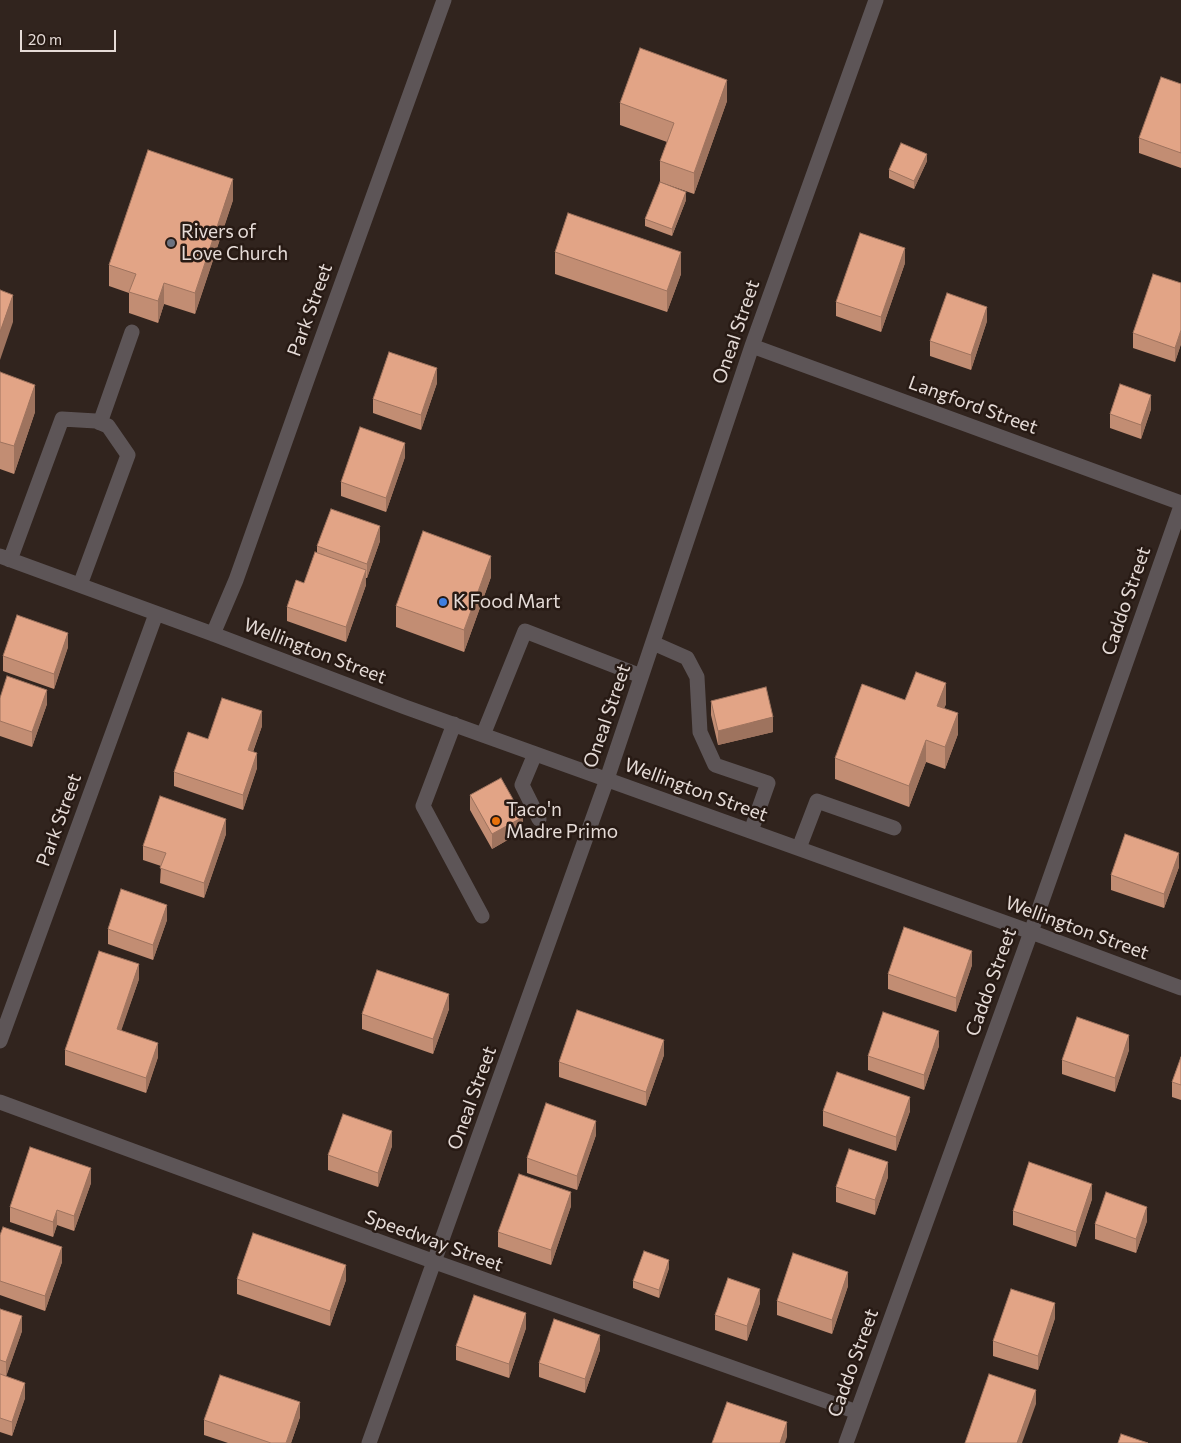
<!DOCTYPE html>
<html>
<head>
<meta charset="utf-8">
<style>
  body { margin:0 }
  #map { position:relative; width:1181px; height:1443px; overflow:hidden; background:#31241e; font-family:Commissioner,sans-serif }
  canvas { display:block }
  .scale { position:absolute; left:20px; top:30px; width:96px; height:22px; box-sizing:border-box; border:2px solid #e5dbd7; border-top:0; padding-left:6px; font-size:15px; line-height:18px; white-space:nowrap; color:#e5dbd7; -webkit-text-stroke:4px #271a14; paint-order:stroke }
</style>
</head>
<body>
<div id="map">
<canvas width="1181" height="1443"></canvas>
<div class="scale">20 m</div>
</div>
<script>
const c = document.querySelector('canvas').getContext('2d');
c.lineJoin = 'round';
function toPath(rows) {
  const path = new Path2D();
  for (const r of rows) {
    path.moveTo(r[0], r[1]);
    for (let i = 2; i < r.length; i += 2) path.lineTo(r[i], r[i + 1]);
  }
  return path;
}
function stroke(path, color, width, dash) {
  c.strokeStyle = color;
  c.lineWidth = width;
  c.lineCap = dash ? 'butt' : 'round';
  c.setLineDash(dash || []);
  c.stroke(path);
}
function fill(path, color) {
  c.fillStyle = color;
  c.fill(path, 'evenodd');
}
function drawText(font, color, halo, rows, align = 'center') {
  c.font = font + ' Commissioner,sans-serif';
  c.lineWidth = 5;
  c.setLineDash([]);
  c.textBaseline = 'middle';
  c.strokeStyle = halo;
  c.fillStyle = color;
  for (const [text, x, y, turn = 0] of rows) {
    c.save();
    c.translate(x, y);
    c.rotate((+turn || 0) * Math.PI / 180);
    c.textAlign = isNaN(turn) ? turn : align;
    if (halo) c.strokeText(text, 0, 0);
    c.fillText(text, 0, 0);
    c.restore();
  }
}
const minor = toPath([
  [752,346,1181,503],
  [100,423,132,332],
  [0,556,213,634,405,707,1031,932,1181,988],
  [10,560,62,419,96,421,108,426,128,455,80,585],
  [213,634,236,580,308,377,444,0],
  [653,643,687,658,697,677,700,732,715,765,768,783,751,831],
  [454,724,423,806,482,916],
  [483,735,525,631,641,676],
  [535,754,522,785,539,819],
  [799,848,817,801,894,828],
  [0,1041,156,614],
  [0,1102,435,1262,857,1412],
  [369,1443,607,779,752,346,876,0],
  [846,1443,1031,932,1181,506]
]);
const wall = toPath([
  [1181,84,1181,168,1139,153,1139,138],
  [727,101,694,194,660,182,660,161,667,142,620,125,620,103],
  [927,161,914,189,889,178,889,170],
  [233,200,195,314,164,304,158,323,129,313,129,293,109,286,109,265],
  [686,200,672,236,645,226,645,219],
  [555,252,681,274,667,312,555,274],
  [905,263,881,332,836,316,836,302],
  [1181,283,1181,344,1175,362,1133,348,1133,333],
  [987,321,971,370,930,356,930,341],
  [0,372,35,412,14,474,0,469],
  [437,383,421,430,373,413,373,399],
  [1151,409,1141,439,1110,428,1110,414],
  [405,457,386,512,341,496,341,482],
  [380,541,367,578,366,578,366,585,346,642,287,621,287,607,304,583,317,553,317,546],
  [491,577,464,652,396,627,396,606],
  [68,647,54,689,3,671,3,656],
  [0,698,47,704,32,747,0,736],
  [905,700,946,704,944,708,958,734,945,769,926,762,909,807,835,779,835,758],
  [711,701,773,732,718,745,711,715],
  [262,726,253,752,257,768,243,810,174,786,174,772,208,739],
  [470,795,523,831,492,849,470,810],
  [226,834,204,898,160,883,161,866,143,860,143,846],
  [1179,867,1164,908,1111,890,1111,875],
  [167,920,153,960,108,944,108,929],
  [972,965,956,1012,888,989,888,974],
  [139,979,121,1030,158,1057,146,1093,65,1065,65,1050],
  [449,1009,433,1054,362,1029,362,1014],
  [939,1046,924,1090,868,1070,868,1056],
  [1129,1050,1115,1092,1062,1074,1062,1060],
  [664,1055,646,1106,559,1077,559,1062],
  [1181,1057,1181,1100,1172,1097,1172,1082],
  [823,1111,910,1111,896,1151,823,1126],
  [596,1135,577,1190,527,1173,527,1158],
  [392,1146,378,1187,328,1170,328,1155],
  [888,1177,875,1215,836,1202,836,1187],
  [91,1183,74,1231,57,1225,53,1237,10,1222,10,1207],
  [1092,1199,1076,1247,1013,1225,1013,1211],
  [571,1206,551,1265,498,1247,498,1232],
  [1147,1221,1136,1253,1095,1239,1095,1224],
  [0,1235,62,1262,45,1311,0,1295],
  [669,1268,659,1298,633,1288,633,1281],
  [237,1279,346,1280,330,1326,237,1294],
  [848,1286,832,1334,777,1315,777,1301],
  [760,1303,747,1341,715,1330,715,1315],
  [0,1309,22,1331,6,1376,25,1398,12,1436,0,1432],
  [1055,1318,1038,1370,993,1356,993,1341],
  [526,1328,509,1378,456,1360,456,1346],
  [600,1350,585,1393,539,1377,539,1363],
  [300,1417,291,1443,228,1443,204,1435,204,1420]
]);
const shadedWall = toPath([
  [727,80,727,101,694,194,694,173],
  [927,154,927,161,914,189,914,181],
  [233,179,233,200,195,314,195,293],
  [686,192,686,200,672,236,672,229],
  [905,248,905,263,881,332,881,317],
  [681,252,681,274,667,312,667,291],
  [164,283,164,304,158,323,158,301],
  [13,295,13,322,0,360,0,332],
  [987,307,987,321,971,370,971,355],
  [1181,330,1181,344,1175,362,1175,348],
  [437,368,437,383,421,430,421,415],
  [35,385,35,412,14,474,14,446],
  [1151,395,1151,409,1141,439,1141,425],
  [405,443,405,457,386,512,386,498],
  [380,526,380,541,367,578,367,564],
  [491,556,491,577,464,652,464,630],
  [366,570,366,585,346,642,346,627],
  [68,633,68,647,54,689,54,674],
  [946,683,946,704,937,727,937,706],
  [47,690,47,704,32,747,32,732],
  [262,711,262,726,248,765,248,750],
  [958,713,958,734,945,769,945,747],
  [773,717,773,732,718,745,718,731],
  [926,740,926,762,909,807,909,786],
  [257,753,257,768,243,810,243,795],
  [523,817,523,831,492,849,492,834],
  [226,819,226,834,204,898,204,883],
  [1179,853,1179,867,1164,908,1164,894],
  [167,905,167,920,153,960,153,945],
  [972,951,972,965,956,1012,956,998],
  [139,964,139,979,117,1043,117,1029],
  [449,994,449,1009,433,1054,433,1039],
  [939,1031,939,1046,924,1090,924,1075],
  [1129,1035,1129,1050,1115,1092,1115,1078],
  [664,1040,664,1055,646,1106,646,1092],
  [158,1043,158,1057,146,1093,146,1078],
  [910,1097,910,1111,896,1151,896,1137],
  [596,1121,596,1135,577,1190,577,1176],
  [392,1131,392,1146,378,1187,378,1173],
  [888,1162,888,1177,875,1215,875,1200],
  [91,1168,91,1183,74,1231,74,1216],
  [1092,1184,1092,1199,1076,1247,1076,1232],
  [571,1192,571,1206,551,1265,551,1250],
  [1147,1207,1147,1221,1136,1253,1136,1239],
  [57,1210,57,1225,53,1237,53,1222],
  [62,1247,62,1262,45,1311,45,1296],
  [669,1260,669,1268,659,1298,659,1290],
  [346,1265,346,1280,330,1326,330,1311],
  [848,1272,848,1286,832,1334,832,1320],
  [760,1289,760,1303,747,1341,747,1326],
  [1055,1303,1055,1318,1038,1370,1038,1356],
  [526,1313,526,1328,509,1378,509,1364],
  [22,1316,22,1331,6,1377,6,1362],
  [600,1335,600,1350,585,1393,585,1379],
  [25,1383,25,1398,12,1436,12,1422],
  [1036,1390,1036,1404,1022,1443,1017,1443],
  [300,1402,300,1417,291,1443,286,1443],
  [787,1422,787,1437,785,1443,780,1443]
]);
const building = toPath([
  [640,48,727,80,694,173,660,161,674,123,620,103,640,48],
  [1161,77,1181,84,1181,153,1139,138,1161,77],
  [901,143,927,154,914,181,889,170,901,143],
  [148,150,233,179,195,293,164,283,158,301,129,292,136,274,109,265,148,150],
  [660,182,686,192,672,229,645,219,660,182],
  [568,213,681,252,667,291,555,252,568,213],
  [860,233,905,248,881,317,836,302,860,233],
  [1153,274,1181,283,1181,330,1175,348,1133,333,1153,274],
  [0,290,13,295,0,332,0,290],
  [947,293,987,307,971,355,930,341,947,293],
  [389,352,437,368,421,415,373,399,389,352],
  [0,372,35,385,14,446,0,442,0,372],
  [1120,384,1151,395,1141,425,1110,414,1120,384],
  [360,427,405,443,386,498,341,482,360,427],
  [331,509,380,526,367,564,317,546,331,509],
  [423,531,491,556,464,630,396,606,423,531],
  [315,552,366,570,346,627,287,607,296,580,304,583,315,552],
  [17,615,68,633,54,674,3,656,17,615],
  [916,672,946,683,937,706,958,713,945,747,926,740,909,786,835,758,862,684,905,700,916,672],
  [7,676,47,690,32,732,0,721,0,698,7,676],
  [766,687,773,717,718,731,711,701,766,687],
  [222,698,262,711,248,750,257,753,243,795,174,772,188,732,208,739,222,698],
  [501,778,523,817,492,834,470,795,501,778],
  [160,796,226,819,204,883,160,868,166,853,143,846,160,796],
  [1125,834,1179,853,1164,894,1111,875,1125,834],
  [121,889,167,905,153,945,108,929,121,889],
  [904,927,972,951,956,998,888,974,904,927],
  [99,951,139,964,117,1029,158,1043,146,1078,65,1050,99,951],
  [377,970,449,994,433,1039,362,1014,377,970],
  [577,1010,664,1040,646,1092,559,1062,577,1010],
  [883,1012,939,1031,924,1075,868,1056,883,1012],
  [1077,1017,1129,1035,1115,1078,1062,1060,1077,1017],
  [1181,1057,1181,1085,1172,1082,1181,1057],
  [837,1072,910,1097,896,1137,823,1111,837,1072],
  [546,1103,596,1121,577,1176,527,1158,546,1103],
  [343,1114,392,1131,378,1173,328,1155,343,1114],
  [30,1147,91,1168,74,1216,57,1210,53,1222,10,1207,30,1147],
  [849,1149,888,1162,875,1200,836,1187,849,1149],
  [1029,1162,1092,1184,1076,1232,1013,1211,1029,1162],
  [519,1174,571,1192,551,1250,498,1232,519,1174],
  [1106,1192,1147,1207,1136,1239,1095,1224,1106,1192],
  [3,1227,62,1247,45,1296,0,1281,0,1235,3,1227],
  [253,1233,346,1265,330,1311,237,1279,253,1233],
  [644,1251,669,1260,659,1290,633,1281,644,1251],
  [793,1253,848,1272,832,1320,777,1301,793,1253],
  [728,1278,760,1289,747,1326,715,1315,728,1278],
  [1011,1289,1055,1303,1038,1356,993,1341,1011,1289],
  [474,1295,526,1313,509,1364,456,1346,474,1295],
  [0,1309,22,1316,6,1362,0,1360,0,1309],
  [554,1319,600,1335,585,1379,539,1363,554,1319],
  [0,1374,25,1383,12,1422,0,1418,0,1374],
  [989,1374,1036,1390,1017,1443,965,1443,989,1374],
  [220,1375,300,1402,286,1443,271,1443,204,1420,220,1375],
  [727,1402,787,1422,780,1443,712,1443,727,1402],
  [1121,1434,1148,1443,1118,1443,1121,1434]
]);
const markers = [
  [171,243,5,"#6b7280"],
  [443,602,5,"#3f7fe0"],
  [496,821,5,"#e8710a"]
];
const poiNames = [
  ["Rivers of",181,232],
  ["Love Church",181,254],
  ["K Food Mart",453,602],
  ["Taco'n",506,810],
  ["Madre Primo",506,832]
];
const streetNames = [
  ["Park Street",310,310,-70],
  ["Oneal Street",736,332,-71],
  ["Langford Street",973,405,20],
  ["Caddo Street",1126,601,-71],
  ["Wellington Street",315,651,21],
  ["Oneal Street",607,716,-71],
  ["Wellington Street",696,790,20],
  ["Park Street",59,820,-70],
  ["Wellington Street",1077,928,20],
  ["Caddo Street",991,982,-70],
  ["Oneal Street",472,1098,-70],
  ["Speedway Street",434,1241,20],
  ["Caddo Street",853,1363,-70]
];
stroke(minor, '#5d5557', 15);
fill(wall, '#c28d73');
fill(shadedWall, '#9e735e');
fill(building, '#e2a486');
stroke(building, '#9e735e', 1);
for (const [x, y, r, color] of markers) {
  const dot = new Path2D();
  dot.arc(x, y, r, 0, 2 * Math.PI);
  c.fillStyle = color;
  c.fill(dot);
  stroke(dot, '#271a14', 2);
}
drawText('19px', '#e5dbd7', '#271a14', poiNames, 'left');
drawText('19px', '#e5dbd7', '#271a14', streetNames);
</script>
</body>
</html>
